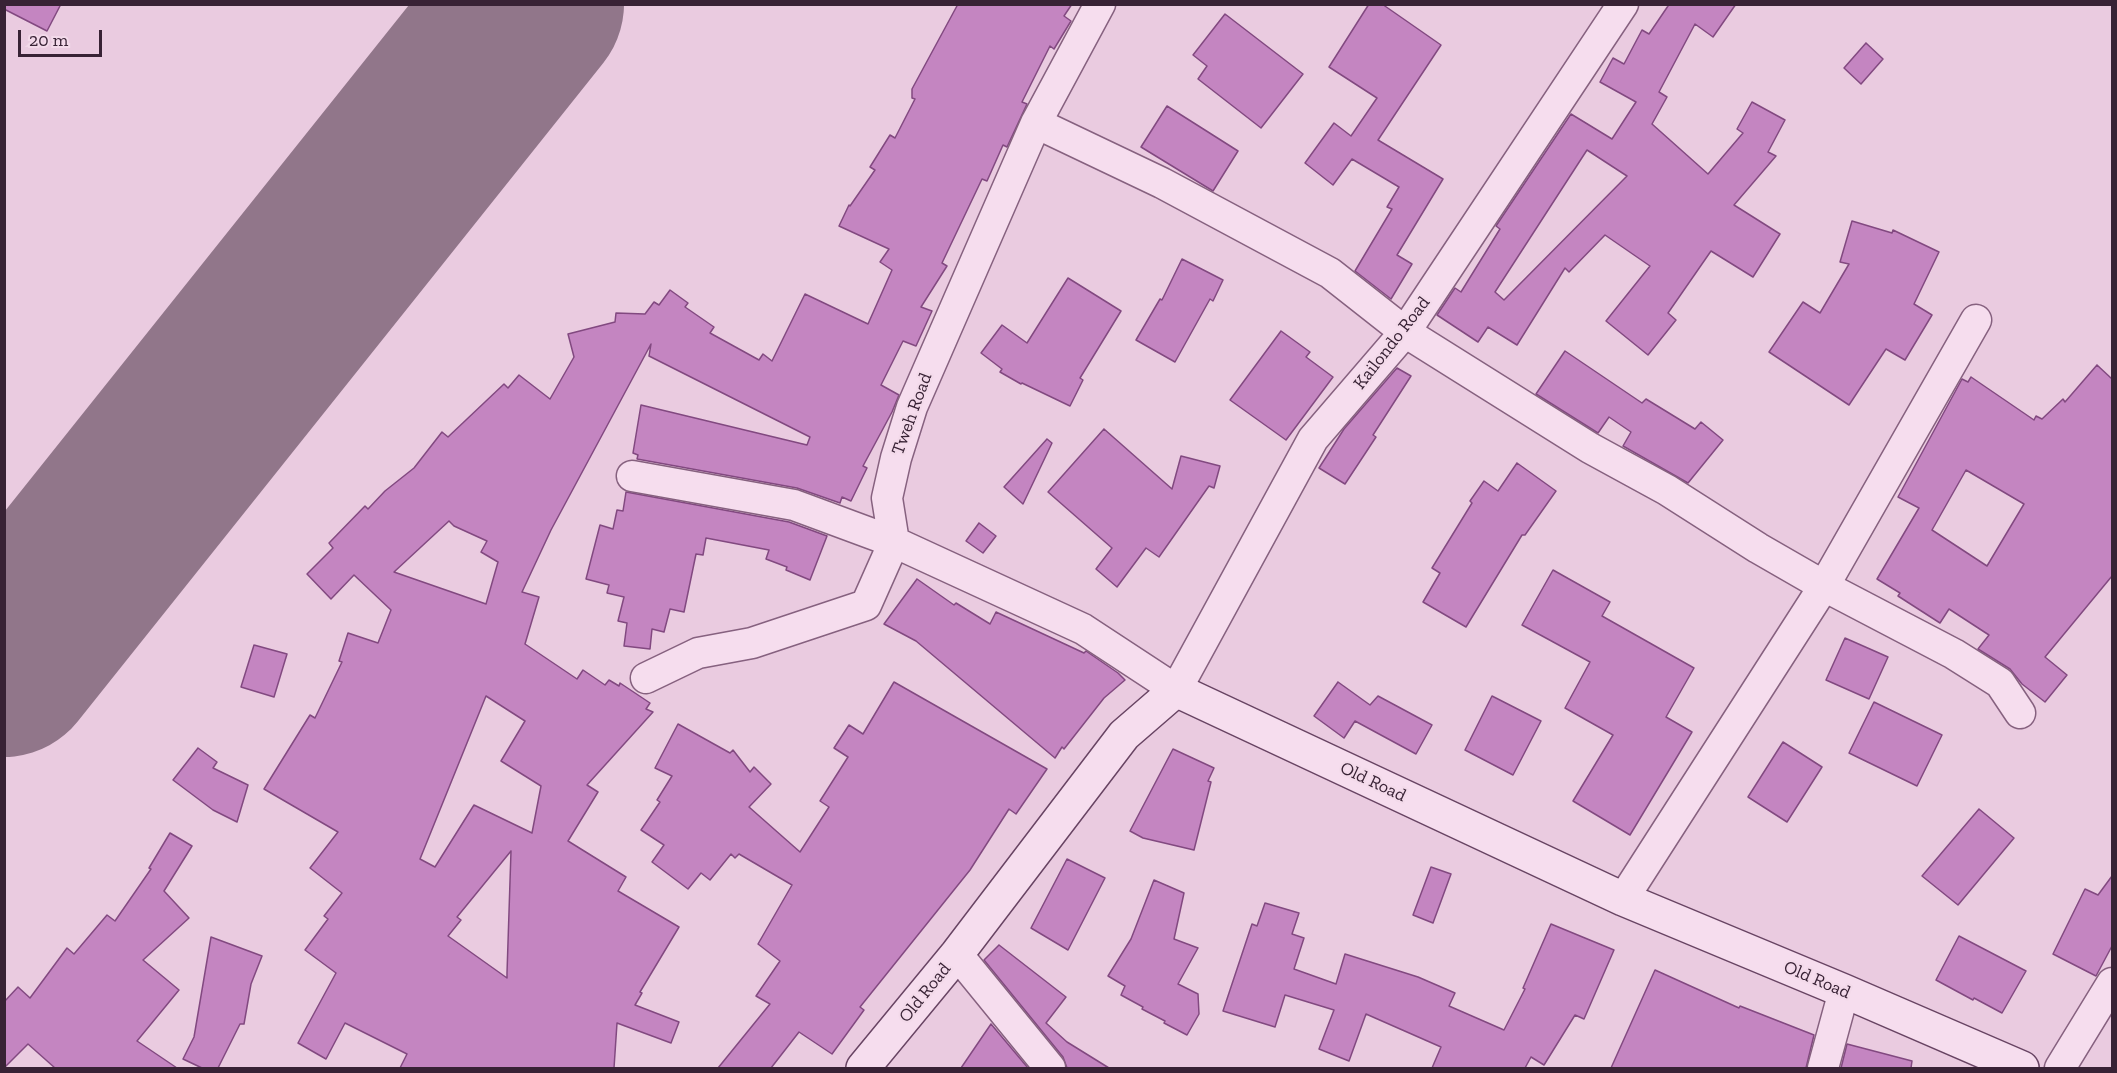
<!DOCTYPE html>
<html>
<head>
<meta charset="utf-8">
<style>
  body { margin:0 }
  #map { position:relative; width:2117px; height:1073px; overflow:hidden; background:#eacbe0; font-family:"Zilla Slab",serif }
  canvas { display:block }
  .frame { position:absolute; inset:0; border:6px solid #382235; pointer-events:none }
  .scale { position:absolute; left:18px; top:30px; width:84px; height:27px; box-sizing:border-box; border:3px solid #382235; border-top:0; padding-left:8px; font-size:18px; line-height:21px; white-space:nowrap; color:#382235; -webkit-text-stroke:4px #f3daea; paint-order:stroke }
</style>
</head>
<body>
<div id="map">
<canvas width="2117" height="1073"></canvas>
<div class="frame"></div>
<div class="scale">20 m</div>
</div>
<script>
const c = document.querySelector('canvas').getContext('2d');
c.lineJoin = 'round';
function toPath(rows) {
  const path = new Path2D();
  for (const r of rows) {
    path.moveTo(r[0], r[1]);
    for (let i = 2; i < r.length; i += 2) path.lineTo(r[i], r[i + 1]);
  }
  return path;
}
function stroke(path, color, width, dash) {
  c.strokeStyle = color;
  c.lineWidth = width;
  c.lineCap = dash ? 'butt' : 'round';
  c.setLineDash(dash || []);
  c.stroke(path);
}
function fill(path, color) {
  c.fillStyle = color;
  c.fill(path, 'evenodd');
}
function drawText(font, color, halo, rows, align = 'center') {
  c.font = font + ' "Zilla Slab",serif';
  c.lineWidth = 4.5;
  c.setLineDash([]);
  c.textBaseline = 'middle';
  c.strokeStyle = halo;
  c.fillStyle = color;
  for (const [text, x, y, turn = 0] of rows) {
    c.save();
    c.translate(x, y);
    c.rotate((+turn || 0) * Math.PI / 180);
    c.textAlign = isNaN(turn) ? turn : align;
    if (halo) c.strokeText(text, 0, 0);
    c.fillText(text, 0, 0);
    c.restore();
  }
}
const runway = toPath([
  [4,663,530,4]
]);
const building = toPath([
  [4,4,61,4,47,31,4,9,4,4],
  [958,4,1072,4,1064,16,1071,21,1054,49,1050,46,1022,102,1027,104,1007,147,1003,145,987,181,982,179,942,263,947,266,921,307,932,311,916,346,903,341,881,385,899,395,892,412,863,466,867,468,851,501,842,497,840,503,797,488,637,459,638,455,633,453,641,405,807,445,810,437,649,356,651,344,551,530,522,592,539,597,525,644,577,679,583,670,605,685,609,680,619,686,620,683,650,703,646,709,653,712,587,785,598,792,568,841,626,877,618,891,679,927,640,992,642,993,635,1005,679,1022,671,1043,617,1023,614,1068,400,1068,407,1054,345,1023,326,1059,298,1043,336,973,305,950,328,919,324,916,342,893,310,868,338,832,264,789,310,715,315,718,342,662,339,661,348,633,378,643,391,610,354,575,331,599,307,574,333,548,329,543,365,506,368,509,385,491,414,468,442,432,448,437,504,384,508,388,519,375,550,399,574,357,568,334,615,322,616,313,645,314,654,302,659,305,670,290,688,303,685,307,714,327,710,333,759,360,763,354,772,361,805,294,868,324,892,270,880,262,889,249,839,226,849,205,850,206,875,170,870,167,890,135,895,138,915,99,912,98,912,89,958,4],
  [449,521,454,526,487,541,481,552,498,562,486,604,394,572,449,521],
  [486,696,525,721,501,761,541,786,532,833,474,805,435,867,420,859,486,696],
  [511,851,507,973,507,978,448,936,461,920,457,917,511,851],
  [1369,4,1382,4,1441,45,1378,140,1443,179,1397,255,1412,264,1391,299,1355,271,1392,209,1387,207,1399,187,1352,159,1333,185,1305,163,1334,123,1351,136,1377,98,1329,67,1369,4],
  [1666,4,1736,4,1713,37,1695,24,1659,92,1667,97,1652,124,1708,174,1743,133,1737,129,1752,102,1785,120,1768,152,1776,156,1734,205,1780,234,1753,277,1711,251,1668,313,1676,320,1648,355,1606,321,1650,266,1605,235,1569,272,1565,268,1517,345,1488,327,1478,342,1437,315,1455,288,1461,292,1500,229,1496,226,1571,114,1612,139,1636,102,1600,82,1613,58,1624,64,1642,30,1649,34,1668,6,1666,4],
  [1587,150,1627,176,1504,300,1495,292,1587,150],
  [1225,14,1303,74,1261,128,1198,79,1207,66,1193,55,1225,14],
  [1866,43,1883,59,1861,84,1844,68,1866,43],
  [1167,106,1238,151,1213,191,1141,147,1167,106],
  [1852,221,1892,233,1893,230,1939,252,1914,304,1932,315,1905,360,1886,349,1849,405,1769,352,1803,302,1820,313,1849,264,1840,262,1852,221],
  [1182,259,1223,280,1213,301,1210,299,1175,362,1136,340,1160,299,1162,300,1182,259],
  [1068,278,1121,311,1080,378,1083,380,1070,406,1022,383,1021,384,1000,372,1002,369,981,353,1002,325,1027,343,1068,278],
  [1281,331,1310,352,1306,357,1333,377,1286,440,1230,400,1281,331],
  [1565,351,1642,403,1646,399,1695,429,1701,422,1723,440,1688,483,1623,446,1631,432,1609,417,1598,433,1536,394,1565,351],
  [2097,365,2112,379,2112,576,2045,657,2067,675,2045,702,2022,684,2010,669,1978,649,1989,635,1949,609,1940,623,1898,596,1900,593,1877,579,1919,508,1898,497,1962,379,1968,382,1971,377,2034,420,2036,416,2042,419,2063,399,2065,402,2097,365],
  [1966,470,2024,504,1987,566,1932,530,1966,470],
  [1397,368,1411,376,1373,435,1376,437,1345,484,1319,468,1344,429,1397,368],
  [1104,429,1172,489,1181,456,1220,466,1214,488,1209,486,1159,557,1146,548,1117,587,1096,569,1112,548,1048,492,1104,429],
  [1047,439,1052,443,1023,504,1004,487,1047,439],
  [1517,463,1556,491,1525,535,1522,535,1466,627,1423,602,1440,573,1432,568,1472,503,1470,501,1484,481,1498,491,1517,463],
  [626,492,789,522,827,536,810,580,786,570,787,567,766,559,769,550,706,538,703,555,696,554,684,612,670,609,664,632,652,629,650,649,624,646,627,623,618,621,624,597,607,593,609,585,586,579,600,525,613,529,617,510,623,511,626,492],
  [979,523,996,536,983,553,966,541,979,523],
  [1553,570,1610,602,1602,616,1694,668,1666,717,1692,732,1630,835,1573,801,1613,735,1565,708,1590,662,1522,625,1553,570],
  [917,579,954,605,956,603,990,624,996,612,1084,653,1086,651,1118,673,1125,680,1104,698,1064,749,1062,747,1055,758,916,641,884,624,917,579],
  [1845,638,1888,657,1869,699,1826,680,1845,638],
  [254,645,287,654,274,697,241,687,254,645],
  [894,682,1047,769,1016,814,1009,809,970,870,860,1007,864,1010,832,1054,799,1032,771,1068,718,1068,770,1004,756,996,780,961,758,944,792,885,739,854,735,858,731,854,710,880,701,873,688,889,652,862,664,845,641,830,660,802,657,800,672,776,655,768,678,724,730,753,733,750,750,772,754,767,771,784,749,807,800,852,829,807,820,801,848,757,834,748,849,725,863,734,894,682],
  [1338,682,1370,705,1378,696,1432,725,1416,754,1355,721,1344,738,1314,716,1338,682],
  [1492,696,1541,721,1513,775,1465,750,1492,696],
  [1874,702,1942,735,1917,786,1849,753,1874,702],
  [1783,742,1822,767,1787,822,1748,797,1783,742],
  [198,748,217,762,213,768,248,785,237,822,213,810,173,780,198,748],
  [1173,749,1214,768,1208,781,1211,782,1194,850,1143,838,1130,831,1173,749],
  [1979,809,2014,838,1958,905,1922,876,1979,809],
  [170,833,192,846,164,891,189,918,143,960,179,990,137,1041,177,1068,55,1068,28,1044,4,1068,4,1002,18,987,30,998,67,948,74,954,107,915,115,921,151,869,149,868,170,833],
  [1067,859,1105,878,1068,950,1031,928,1067,859],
  [1431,867,1451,874,1433,923,1413,915,1431,867],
  [2112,876,2112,946,2096,976,2053,954,2085,889,2098,895,2112,876],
  [1154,880,1184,893,1174,939,1198,948,1178,984,1198,994,1199,1014,1187,1035,1164,1023,1165,1021,1142,1009,1143,1007,1121,995,1125,986,1108,976,1131,939,1154,880],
  [1265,903,1299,913,1292,934,1304,938,1294,969,1336,984,1345,954,1418,977,1455,993,1449,1006,1504,1030,1525,989,1523,988,1551,924,1614,950,1584,1019,1575,1015,1544,1065,1531,1057,1525,1068,1432,1068,1441,1047,1366,1014,1349,1061,1319,1049,1334,1010,1285,995,1275,1027,1223,1011,1252,924,1257,926,1265,903],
  [1959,936,2026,971,2002,1013,1974,998,1973,1000,1936,980,1959,936],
  [211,937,262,956,251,984,244,1024,240,1024,218,1068,202,1068,183,1059,194,1037,211,937],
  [999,945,1066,997,1046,1023,1067,1042,1109,1068,1067,1068,1063,1057,984,960,999,945],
  [1655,970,1739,1008,1740,1006,1814,1035,1806,1068,1611,1068,1655,970],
  [991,1024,1028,1068,961,1068,991,1024],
  [1847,1044,1912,1061,1911,1068,1841,1068,1847,1044]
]);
const street = toPath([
  [1100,4,1036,123,912,407,896,458,887,498,894,542,1083,629,1176,690,1313,439,1405,332,1623,4],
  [1036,123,1162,183,1330,273,1405,332,1590,448,1667,490,1758,548,1824,586,1954,654,2000,683,2020,713],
  [632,476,794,505,894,542,866,605,752,643,698,653,646,678],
  [1623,899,1824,586,1976,320],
  [957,954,1050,1068],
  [1823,1068,1844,991],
  [2060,1068,2112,983]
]);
const secondary = toPath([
  [863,1068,957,954,1124,735,1176,690,1623,899,1844,991,2022,1068]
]);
const streetNames = [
  ["Kailondo Road",1392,343,-52],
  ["Tweh Road",912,414,-70],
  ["Old Road",1373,782,25],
  ["Old Road",1817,980,23],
  ["Old Road",925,993,-51]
];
stroke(runway, '#91768a', 188);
fill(building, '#c485c1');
stroke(building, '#824980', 1.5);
stroke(street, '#86617f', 33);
stroke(secondary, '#684463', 36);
stroke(street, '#f6ddee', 30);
stroke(secondary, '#f6ddee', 33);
drawText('18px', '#382235', '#f3daea', streetNames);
</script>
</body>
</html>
